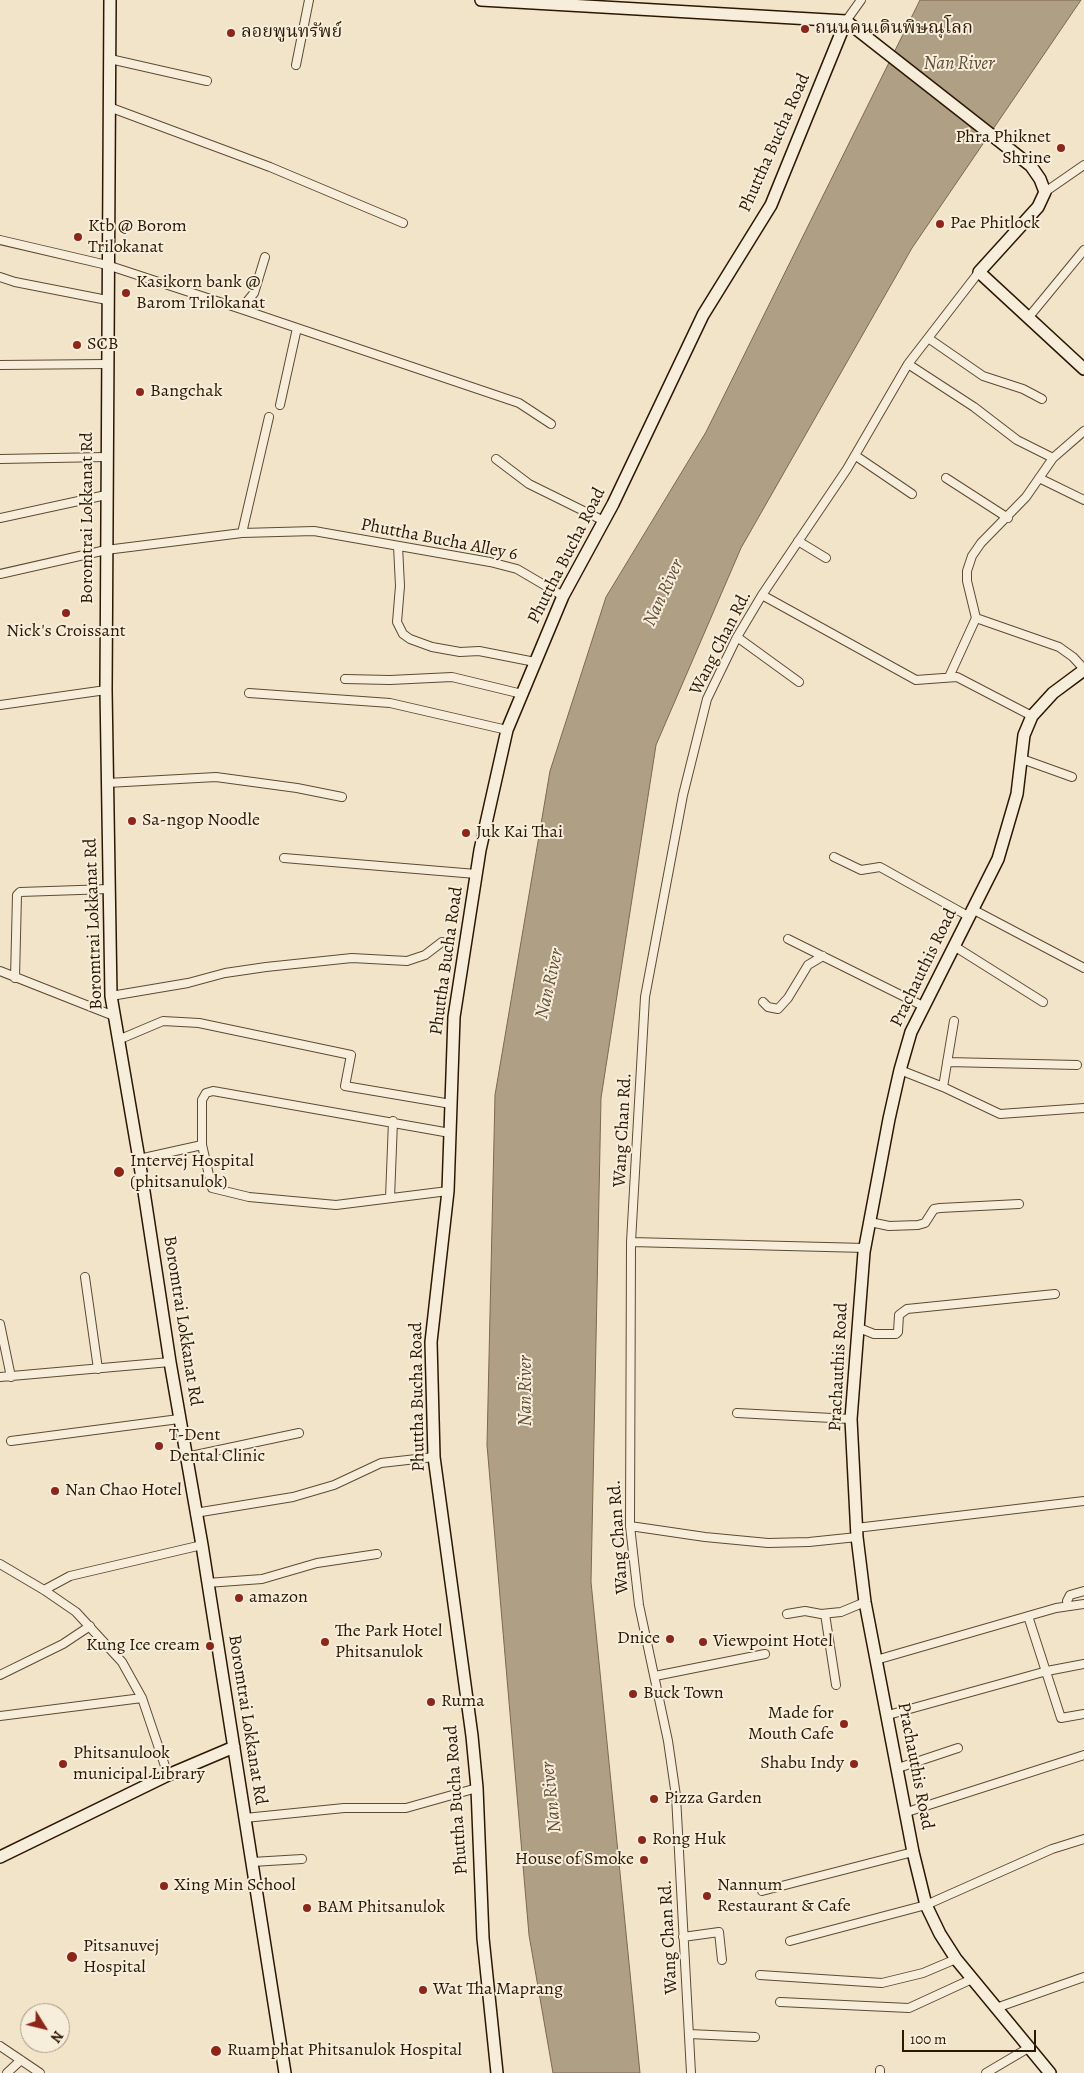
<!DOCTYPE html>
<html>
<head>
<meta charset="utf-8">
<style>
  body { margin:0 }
  #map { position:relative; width:1084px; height:2073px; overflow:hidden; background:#f2e4c8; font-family:Alegreya,serif }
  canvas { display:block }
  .north { position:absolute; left:20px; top:2003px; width:50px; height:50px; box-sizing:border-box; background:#f7eddb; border:1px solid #a69883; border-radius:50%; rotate:126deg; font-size:14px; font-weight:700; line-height:20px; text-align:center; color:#2c1800 }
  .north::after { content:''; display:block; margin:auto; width:18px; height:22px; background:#8f2418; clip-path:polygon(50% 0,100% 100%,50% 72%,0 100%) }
  .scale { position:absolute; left:902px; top:2030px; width:134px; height:22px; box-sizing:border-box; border:2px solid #2c1800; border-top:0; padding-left:6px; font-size:15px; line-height:18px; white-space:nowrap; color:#2c1800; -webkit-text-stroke:4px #f7eddb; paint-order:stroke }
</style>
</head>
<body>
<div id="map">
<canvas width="1084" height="2073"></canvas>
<div class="north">N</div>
<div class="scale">100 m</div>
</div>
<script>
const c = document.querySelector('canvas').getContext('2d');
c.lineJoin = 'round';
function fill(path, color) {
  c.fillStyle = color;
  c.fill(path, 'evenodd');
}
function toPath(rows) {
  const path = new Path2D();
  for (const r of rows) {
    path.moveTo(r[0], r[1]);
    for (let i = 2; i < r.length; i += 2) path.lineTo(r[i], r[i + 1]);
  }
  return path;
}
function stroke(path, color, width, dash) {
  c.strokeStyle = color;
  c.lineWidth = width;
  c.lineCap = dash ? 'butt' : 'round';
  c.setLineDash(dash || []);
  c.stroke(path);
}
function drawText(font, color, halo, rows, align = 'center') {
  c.font = font + ' Alegreya,"Noto Serif Thai",serif';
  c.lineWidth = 4;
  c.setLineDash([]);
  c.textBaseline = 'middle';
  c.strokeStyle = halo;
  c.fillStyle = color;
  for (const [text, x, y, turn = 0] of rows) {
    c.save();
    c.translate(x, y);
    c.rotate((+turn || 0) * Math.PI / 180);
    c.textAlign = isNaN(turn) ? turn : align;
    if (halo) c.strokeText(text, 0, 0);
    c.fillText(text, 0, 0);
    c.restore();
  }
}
const water = toPath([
  [920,0,1081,0,912,248,741,548,656,745,601,1098,591,1582,640,2073,553,2073,529,1935,487,1445,495,1095,550,771,606,597,706,432,920,0]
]);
const street = toPath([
  [846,21,861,0],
  [110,59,207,81],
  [296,65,309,0],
  [109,107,270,167,403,223],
  [1045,192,1084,165],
  [0,240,107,265,241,309,519,403,551,424],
  [0,277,15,282,107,300],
  [241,309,254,293,265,257],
  [1028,318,1084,250],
  [928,338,983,376,1023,389,1042,399],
  [908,364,974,407,1017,440,1053,458],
  [0,365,106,364],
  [280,405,297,328],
  [856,456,912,494],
  [0,459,106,457],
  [496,459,529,484,604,521],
  [946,478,1008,518],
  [1039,478,1084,500],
  [0,518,106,495],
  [242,533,269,417],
  [798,541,826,558],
  [398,546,400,586,397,622,403,634,410,639,432,647,460,652,479,651,535,662],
  [0,574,106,550,242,533,314,531,490,562,517,569,563,596],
  [762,595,916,680,957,677,1032,716],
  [976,618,1059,647,1073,657,1084,669],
  [737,637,799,682],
  [949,677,976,618,967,581,967,571,972,556,981,543,1026,497,1053,458,1084,431],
  [345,679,390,680,452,677,522,694],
  [249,693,390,703,507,730],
  [0,705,106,690],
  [1022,759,1072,777],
  [107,783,216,777,297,788,342,797],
  [834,857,861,870,880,867,968,916],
  [284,858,476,874],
  [972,909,1084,968],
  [788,939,923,1006],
  [954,946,1043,1002],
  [0,971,114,1016],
  [15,978,17,895,20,892,109,889],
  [111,996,188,983,225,973,266,967,352,958,407,961,425,955,442,942],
  [763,1002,768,1007,778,1009,788,998,808,965,823,956],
  [118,1040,163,1021,199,1023,351,1055,345,1086,451,1104],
  [947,1062,1077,1065],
  [900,1070,943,1087,1000,1114,1084,1108],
  [943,1087,954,1021],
  [202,1145,212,1188,249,1197,336,1205,448,1191],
  [139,1159,202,1145,202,1100,206,1093,213,1091,450,1133],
  [390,1198,393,1121],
  [870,1222,889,1226,918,1225,925,1223,934,1209,940,1208,1019,1204],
  [631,1242,865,1248],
  [85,1277,98,1369],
  [0,1324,11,1377],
  [859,1328,874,1334,896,1334,898,1332,899,1315,907,1309,1055,1294],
  [0,1377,170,1362],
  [737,1413,851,1419],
  [11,1441,179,1419],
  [186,1457,299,1433],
  [195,1513,293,1497,334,1485,381,1463,434,1457],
  [630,1526,705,1537,768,1543,809,1542,857,1537],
  [856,1528,1084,1501],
  [0,1564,44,1590,76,1612,122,1662,142,1698,168,1775],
  [207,1583,262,1579,317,1563,377,1554],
  [44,1590,70,1576,202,1545],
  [1068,1606,1067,1601,1070,1595,1084,1591],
  [787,1614,805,1611,821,1614,841,1612,865,1602],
  [825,1614,836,1685],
  [1028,1616,1061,1718,1084,1714],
  [876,1660,1056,1608,1084,1604],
  [0,1675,63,1644,90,1626],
  [655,1676,765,1654],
  [888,1715,1047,1671,1084,1664],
  [0,1716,142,1698],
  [898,1768,958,1748],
  [907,1812,1084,1755],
  [245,1818,344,1808,406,1808,477,1788],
  [252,1862,302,1859],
  [762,1891,913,1852],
  [683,1937,719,1932,722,1960],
  [790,1941,926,1905,1052,1849,1084,1839],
  [760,1975,882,1983,923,1973,956,1959],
  [780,2002,909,2008,972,1979],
  [996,2008,1084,1977],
  [689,2034,755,2037],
  [0,2046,40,2073],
  [880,2070,880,2073],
  [7,2073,21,2060],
  [691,2073,676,1796,668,1741,639,1605,630,1526,631,1242,645,997,683,795,707,699,737,637,762,595,847,469,908,364,979,272],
  [986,2073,1030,2047]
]);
const secondary = toPath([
  [110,0,106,690,111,996,139,1159,170,1362,202,1545,285,2073],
  [481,0,846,21],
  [846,21,1031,166,1040,179,1045,192,1038,207,979,272,1084,369],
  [0,1857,168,1775,234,1747],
  [497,2073,483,1938,477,1788,472,1736,434,1457,431,1342,448,1191,454,1017,480,850,507,730,563,596,613,504,703,315,771,205,846,21],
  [1050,2073,956,1959,940,1934,926,1905,913,1852,865,1602,857,1537,851,1419,864,1252,889,1119,900,1070,911,1032,998,859,1017,794,1024,735,1032,716,1053,693,1084,670]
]);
const markers = [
  [805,29,5,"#8f2418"],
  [231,33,5,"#8f2418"],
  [1061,148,5,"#8f2418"],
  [940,224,5,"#8f2418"],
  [78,237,5,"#8f2418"],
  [126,293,5,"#8f2418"],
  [77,345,5,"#8f2418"],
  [140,392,5,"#8f2418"],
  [66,613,5,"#8f2418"],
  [132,821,5,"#8f2418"],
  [466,833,5,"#8f2418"],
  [119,1172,6,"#8f2418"],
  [159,1446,5,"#8f2418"],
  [55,1491,5,"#8f2418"],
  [239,1598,5,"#8f2418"],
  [670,1639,5,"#8f2418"],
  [325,1642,5,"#8f2418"],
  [703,1642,5,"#8f2418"],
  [210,1646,5,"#8f2418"],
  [633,1694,5,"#8f2418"],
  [431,1702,5,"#8f2418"],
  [844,1724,5,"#8f2418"],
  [63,1764,5,"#8f2418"],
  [854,1764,5,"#8f2418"],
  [654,1799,5,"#8f2418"],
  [642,1840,5,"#8f2418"],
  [644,1860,5,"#8f2418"],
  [164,1886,5,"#8f2418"],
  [707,1896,5,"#8f2418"],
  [307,1908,5,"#8f2418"],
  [72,1957,6,"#8f2418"],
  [423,1990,5,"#8f2418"],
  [216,2051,6,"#8f2418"]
];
const poiNames = [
  ["ถนนคนเดินพิษณุโลก",815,29],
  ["ลอยพูนทรัพย์",241,33],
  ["Phra Phiknet",1051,138,"right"],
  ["Shrine",1051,159,"right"],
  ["Pae Phitlock",950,224],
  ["Ktb @ Borom",88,227],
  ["Trilokanat",88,248],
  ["Kasikorn bank @",136,283],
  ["Barom Trilokanat",136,304],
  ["SCB",87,345],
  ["Bangchak",150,392],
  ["Nick's Croissant",66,632,"center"],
  ["Sa-ngop Noodle",142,821],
  ["Juk Kai Thai",476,833],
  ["Intervej Hospital",130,1162],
  ["(phitsanulok)",130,1183],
  ["T-Dent",169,1436],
  ["Dental Clinic",169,1457],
  ["Nan Chao Hotel",65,1491],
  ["amazon",249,1598],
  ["The Park Hotel",335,1632],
  ["Phitsanulok",335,1653],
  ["Dnice",660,1639,"right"],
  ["Viewpoint Hotel",713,1642],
  ["Kung Ice cream",200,1646,"right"],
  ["Buck Town",643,1694],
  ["Ruma",441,1702],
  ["Made for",834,1714,"right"],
  ["Mouth Cafe",834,1735,"right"],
  ["Phitsanulook",73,1754],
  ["municipal Library",73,1775],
  ["Shabu Indy",844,1764,"right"],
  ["Pizza Garden",664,1799],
  ["Rong Huk",652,1840],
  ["House of Smoke",634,1860,"right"],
  ["Xing Min School",174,1886],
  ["Nannum",717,1886],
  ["Restaurant & Cafe",717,1907],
  ["BAM Phitsanulok",317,1908],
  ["Pitsanuvej",83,1947],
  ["Hospital",83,1968],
  ["Wat Tha Maprang",433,1990],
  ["Ruamphat Phitsanulok Hospital",227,2051]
];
const streetNames = [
  ["Phuttha Bucha Road",775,143,-66],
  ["Boromtrai Lokkanat Rd",88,518,-90],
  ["Phuttha Bucha Alley 6",439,540,11],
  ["Phuttha Bucha Road",567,556,-63],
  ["Wang Chan Rd.",721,643,-63],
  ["Boromtrai Lokkanat Rd",94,924,-92],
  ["Phuttha Bucha Road",447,961,-82],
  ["Prachauthis Road",924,968,-64],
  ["Wang Chan Rd.",623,1130,-87],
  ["Boromtrai Lokkanat Rd",182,1321,81],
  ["Prachauthis Road",839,1367,-87],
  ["Phuttha Bucha Road",418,1397,-91],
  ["Wang Chan Rd.",619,1537,-94],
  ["Boromtrai Lokkanat Rd",247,1720,81],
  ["Prachauthis Road",915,1766,79],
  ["Phuttha Bucha Road",457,1800,-94],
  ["Wang Chan Rd.",669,1937,-93]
];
const waterNames = [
  ["Nan River",959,64],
  ["Nan River",664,593,-65],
  ["Nan River",550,984,-77],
  ["Nan River",526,1391,-90],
  ["Nan River",552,1797,-96]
];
fill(water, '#af9f84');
stroke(water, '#7b694f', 1);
stroke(street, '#5e4b32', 10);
stroke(secondary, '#2c1800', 14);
stroke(street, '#f7eddb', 8);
stroke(secondary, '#f7eddb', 11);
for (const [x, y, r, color] of markers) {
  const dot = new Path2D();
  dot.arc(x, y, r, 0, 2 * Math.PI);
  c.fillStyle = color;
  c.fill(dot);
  stroke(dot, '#f7eddb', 2);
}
drawText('18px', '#2c1800', '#f7eddb', poiNames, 'left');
drawText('18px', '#2c1800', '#f7eddb', streetNames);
drawText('italic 19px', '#604e35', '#f7eddb', waterNames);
</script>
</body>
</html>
